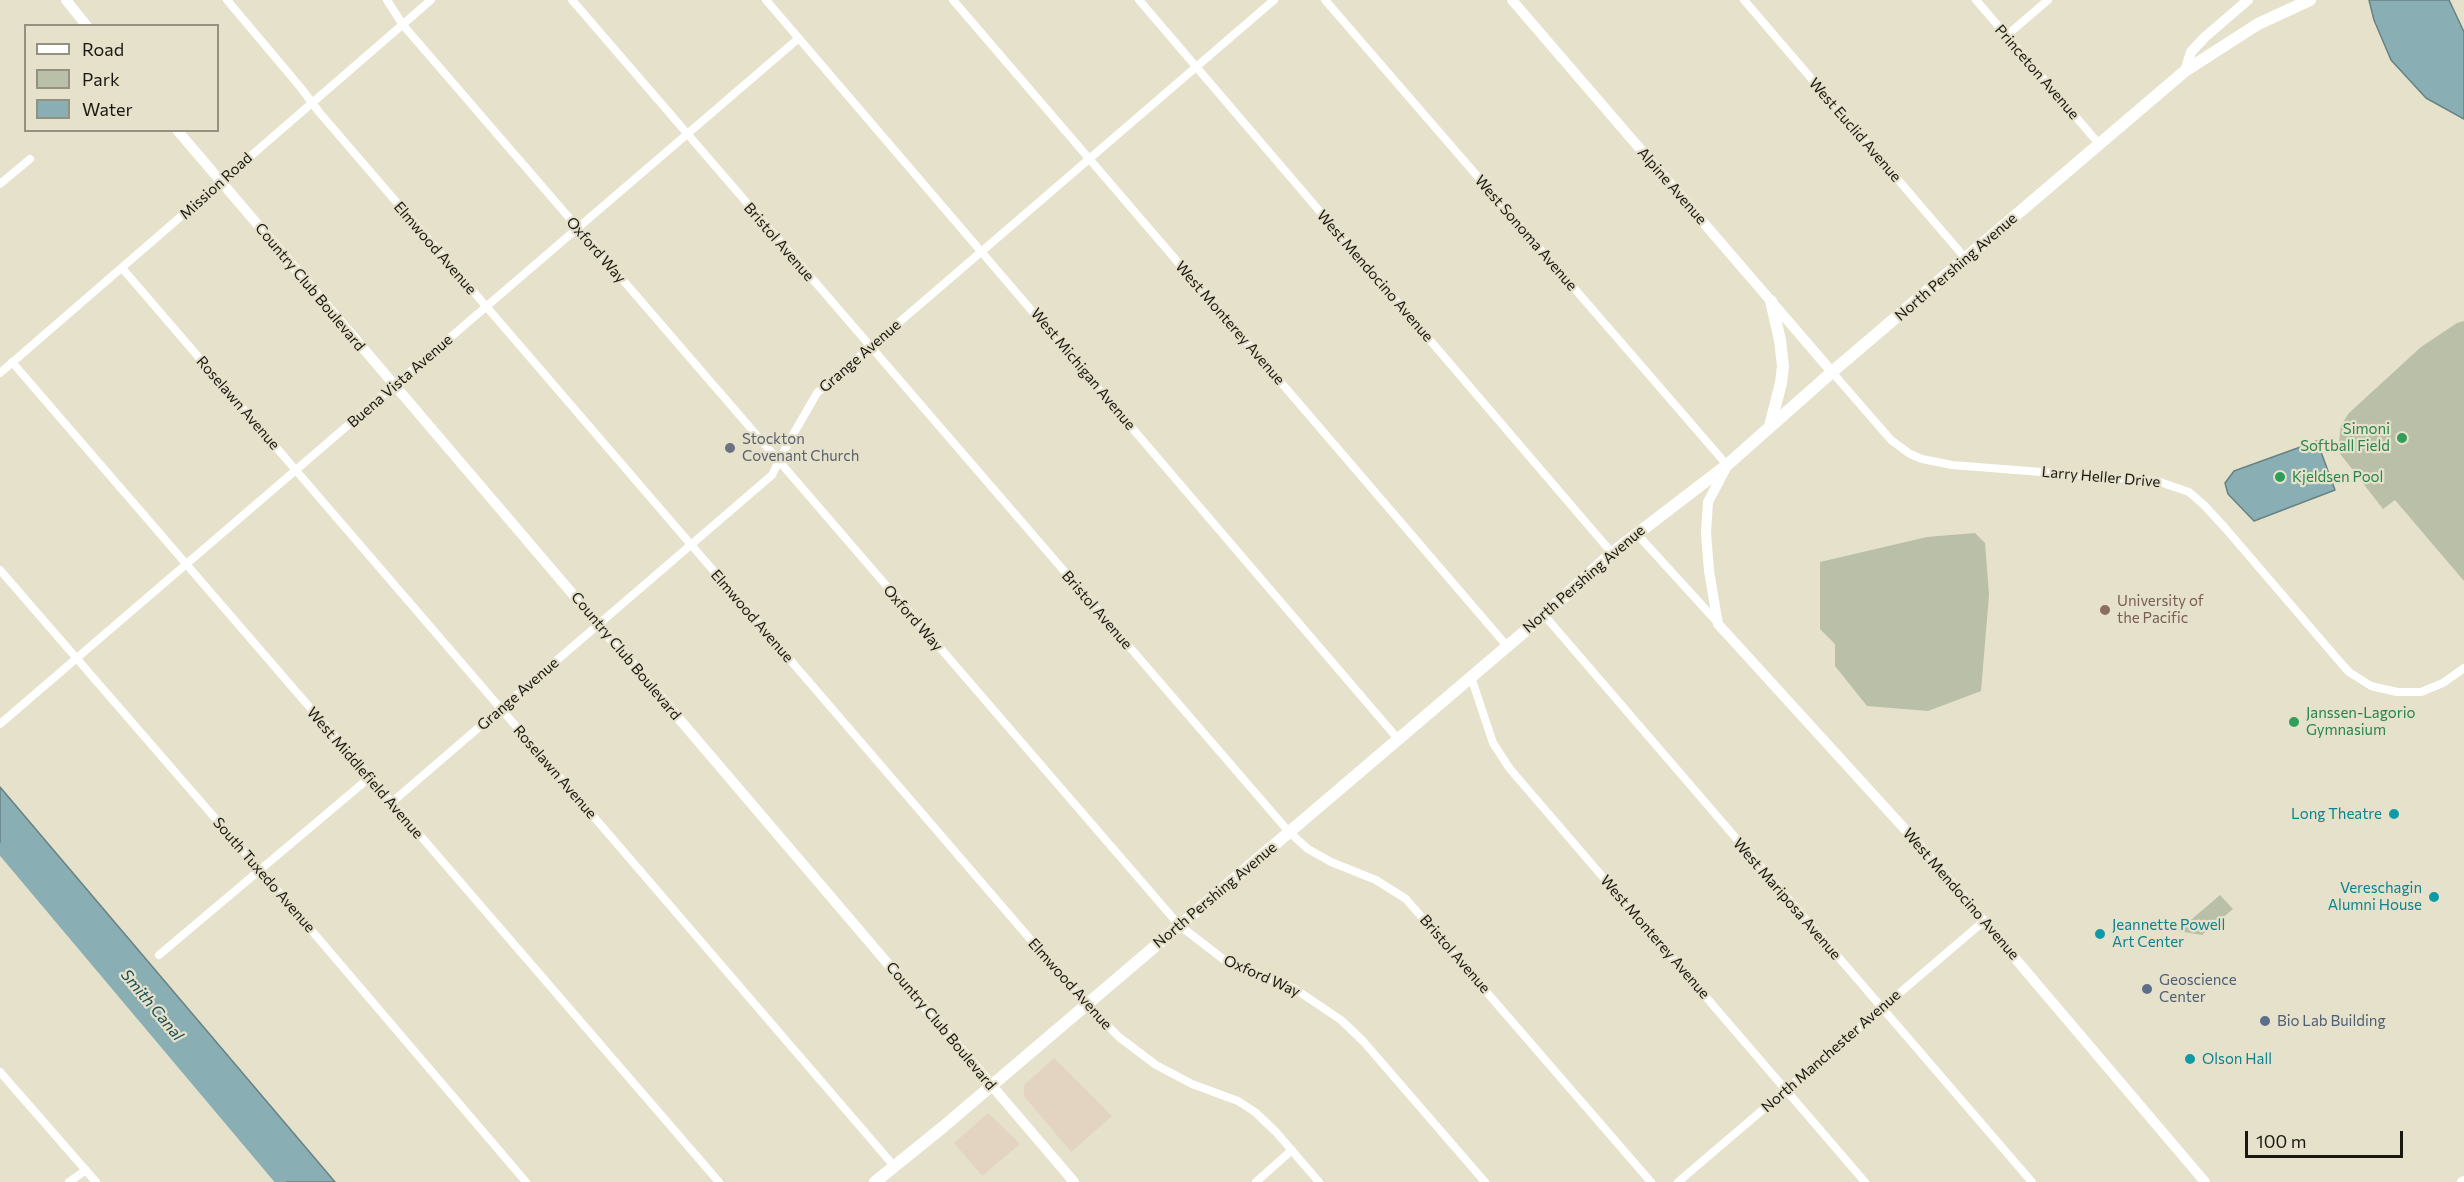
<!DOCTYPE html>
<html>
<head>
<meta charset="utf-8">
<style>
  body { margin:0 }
  #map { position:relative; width:2464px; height:1182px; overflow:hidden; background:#e6e1ca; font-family:Commissioner,sans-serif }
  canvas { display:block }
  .legend { position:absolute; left:24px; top:24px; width:195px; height:108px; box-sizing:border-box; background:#e6e1ca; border:2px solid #949180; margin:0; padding:8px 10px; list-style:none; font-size:18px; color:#1a1910 }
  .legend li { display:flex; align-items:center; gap:12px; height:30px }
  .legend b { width:30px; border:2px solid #949180 }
  .scale { position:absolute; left:2245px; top:1131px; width:158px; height:27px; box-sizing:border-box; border:3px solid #1a1910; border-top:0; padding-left:8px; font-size:18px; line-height:21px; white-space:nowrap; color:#1a1910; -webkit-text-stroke:4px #e6e1ca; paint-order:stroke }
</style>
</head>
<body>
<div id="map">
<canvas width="2464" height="1182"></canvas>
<ul class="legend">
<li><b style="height:8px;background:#fff"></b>Road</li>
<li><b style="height:16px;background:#babfa8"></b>Park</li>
<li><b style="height:16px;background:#89afb4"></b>Water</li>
</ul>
<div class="scale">100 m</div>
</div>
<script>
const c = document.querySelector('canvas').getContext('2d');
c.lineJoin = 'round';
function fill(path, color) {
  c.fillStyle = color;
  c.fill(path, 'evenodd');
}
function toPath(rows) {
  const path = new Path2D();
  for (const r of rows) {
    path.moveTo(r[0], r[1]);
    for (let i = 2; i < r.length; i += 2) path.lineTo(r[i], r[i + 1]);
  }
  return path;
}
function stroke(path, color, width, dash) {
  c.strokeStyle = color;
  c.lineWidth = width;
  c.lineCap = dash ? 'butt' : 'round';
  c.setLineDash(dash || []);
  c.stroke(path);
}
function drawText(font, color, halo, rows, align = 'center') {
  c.font = font + ' Commissioner,sans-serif';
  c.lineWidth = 4.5;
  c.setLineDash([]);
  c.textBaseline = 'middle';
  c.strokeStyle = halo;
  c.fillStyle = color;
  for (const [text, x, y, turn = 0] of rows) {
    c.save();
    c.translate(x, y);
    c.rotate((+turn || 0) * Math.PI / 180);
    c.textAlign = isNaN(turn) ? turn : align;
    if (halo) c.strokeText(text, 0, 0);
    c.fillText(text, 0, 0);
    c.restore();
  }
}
const commercial = toPath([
  [1054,1058,1112,1116,1071,1152,1024,1096,1024,1085],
  [988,1113,1020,1144,982,1176,954,1143]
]);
const green = toPath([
  [2464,321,2464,581,2395,500,2383,509,2338,451,2341,425,2349,413,2421,347,2457,323],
  [1975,533,1985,543,1989,595,1981,691,1928,711,1867,706,1835,666,1835,644,1820,629,1820,562,1927,537],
  [2220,895,2233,909,2202,935,2178,931]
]);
const water = toPath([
  [2369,0,2449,0,2464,32,2464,119,2426,98,2391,60,2374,20,2369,0],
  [2317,441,2335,490,2254,521,2228,494,2225,483,2234,471,2317,441],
  [0,787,335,1182,284,1182,0,847,0,787]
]);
const canal = toPath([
  [0,848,281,1182]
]);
const minor = toPath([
  [227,0,301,88,319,112,1086,1004,1119,1037,1156,1065,1192,1084,1238,1101,1255,1112,1276,1132,1319,1182],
  [387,0,403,25,1179,925,1223,959,1295,989,1341,1020,1363,1041,1485,1182],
  [572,0,1289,832,1308,849,1331,862,1376,880,1406,899,1651,1182],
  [766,0,1398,739],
  [953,0,1507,646],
  [1139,0,1612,553],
  [1325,0,1727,465],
  [1744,0,1966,259],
  [1976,0,2099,144],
  [2006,36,2048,0],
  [0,184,30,159],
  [122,268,894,1166],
  [12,362,719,1182],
  [1832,372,1891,440,1910,454,1922,459,1952,465,2157,481,2189,492,2204,505,2226,529,2340,662,2349,672,2371,686,2397,692,2421,692,2443,683,2464,668],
  [0,373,431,0],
  [1636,533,1718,623],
  [0,570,260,870,526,1182],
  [1544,615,2032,1182],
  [1471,677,1493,743,1510,769,1865,1182],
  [0,724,799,38],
  [391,803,772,475,787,445,817,393,1274,0],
  [159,955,369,778],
  [0,1072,96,1182],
  [69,1182,86,1170],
  [1256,1182,1292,1150],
  [1678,1182,1984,921]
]);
const tertiary = toPath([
  [66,0,87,26],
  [1512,0,1832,372],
  [2185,71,2191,52,2205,37,2248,0],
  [177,130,1074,1182],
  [1727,466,1708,502,1706,533,1709,571,1718,624,1912,837,2205,1182],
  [2462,1182,2464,1181]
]);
const secondary = toPath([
  [1770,426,1781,383,1783,366,1780,340,1771,301],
  [875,1182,943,1127,1544,615,1612,553,1727,465,1832,372,2185,71,2258,24,2310,0]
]);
const markers = [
  [2402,438,6,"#2e9e5b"],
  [730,448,6,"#6b7280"],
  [2280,477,6,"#2e9e5b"],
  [2105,610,6,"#8d6e63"],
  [2294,722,6,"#2e9e5b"],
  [2394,814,6,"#0f9aa8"],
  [2434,897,6,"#0f9aa8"],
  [2100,934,6,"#0f9aa8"],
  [2147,989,6,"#5c6f8a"],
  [2265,1021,6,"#5c6f8a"],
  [2190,1059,6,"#0f9aa8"]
];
const streetNames = [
  ["Princeton Avenue",2037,72,49],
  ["West Euclid Avenue",1855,130,49],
  ["Mission Road",216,186,-42],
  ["Alpine Avenue",1672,186,49],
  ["West Sonoma Avenue",1526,233,49],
  ["Bristol Avenue",779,242,49],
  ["Elmwood Avenue",435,248,49],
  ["Oxford Way",596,250,49],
  ["North Pershing Avenue",1956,267,-41],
  ["West Mendocino Avenue",1375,276,49],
  ["Country Club Boulevard",310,287,50],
  ["West Monterey Avenue",1230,323,49],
  ["Grange Avenue",860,356,-41],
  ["West Michigan Avenue",1083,369,50],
  ["Buena Vista Avenue",400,381,-41],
  ["Roselawn Avenue",238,403,49],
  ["Larry Heller Drive",2101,477,5],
  ["North Pershing Avenue",1584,579,-41],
  ["Bristol Avenue",1097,610,49],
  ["Elmwood Avenue",752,616,49],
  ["Oxford Way",913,618,49],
  ["Country Club Boulevard",626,656,50],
  ["Grange Avenue",518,694,-41],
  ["Roselawn Avenue",555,772,49],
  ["West Middlefield Avenue",365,773,49],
  ["South Tuxedo Avenue",264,875,49],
  ["West Mendocino Avenue",1961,894,49],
  ["North Pershing Avenue",1215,895,-40],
  ["West Mariposa Avenue",1787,899,49],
  ["West Monterey Avenue",1655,937,49],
  ["Bristol Avenue",1455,954,49],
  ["Oxford Way",1262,976,24],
  ["Elmwood Avenue",1070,984,48],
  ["Country Club Boulevard",941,1026,50],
  ["North Manchester Avenue",1831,1051,-41]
];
const leisureNames = [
  ["Simoni",2390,429,"right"],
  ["Softball Field",2390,446,"right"],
  ["Kjeldsen Pool",2292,477],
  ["Janssen-Lagorio",2306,713],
  ["Gymnasium",2306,730]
];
const worshipNames = [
  ["Stockton",742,439],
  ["Covenant Church",742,456]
];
const educationNames = [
  ["University of",2117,601],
  ["the Pacific",2117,618]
];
const cultureNames = [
  ["Long Theatre",2382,814],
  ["Vereschagin",2422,888],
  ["Alumni House",2422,905],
  ["Jeannette Powell",2112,925,"left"],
  ["Art Center",2112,942,"left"],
  ["Olson Hall",2202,1059,"left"]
];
const serviceNames = [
  ["Geoscience",2159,980],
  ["Center",2159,997],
  ["Bio Lab Building",2277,1021]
];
const waterNames = [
  ["Smith Canal",152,1005,50]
];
fill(commercial, '#e3d4c1');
fill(green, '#babfa8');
fill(water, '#89afb4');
stroke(water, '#688283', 1.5);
stroke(canal, '#89afb4', 10);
stroke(minor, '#fff', 8);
stroke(tertiary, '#fff', 10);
stroke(secondary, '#fff', 12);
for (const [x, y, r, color] of markers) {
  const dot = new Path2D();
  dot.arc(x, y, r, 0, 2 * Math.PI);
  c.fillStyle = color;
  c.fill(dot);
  stroke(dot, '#e6e1ca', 2);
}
drawText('15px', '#1a1910', '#e6e1ca', streetNames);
drawText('15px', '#27864d', '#e6e1ca', leisureNames, 'left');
drawText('15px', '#5b616d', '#e6e1ca', worshipNames, 'left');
drawText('15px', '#785e54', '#e6e1ca', educationNames, 'left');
drawText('15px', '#0d838f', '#e6e1ca', cultureNames, 'right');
drawText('15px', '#4e5e75', '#e6e1ca', serviceNames, 'left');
drawText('italic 16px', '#174e55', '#e6e1ca', waterNames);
</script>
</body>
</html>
